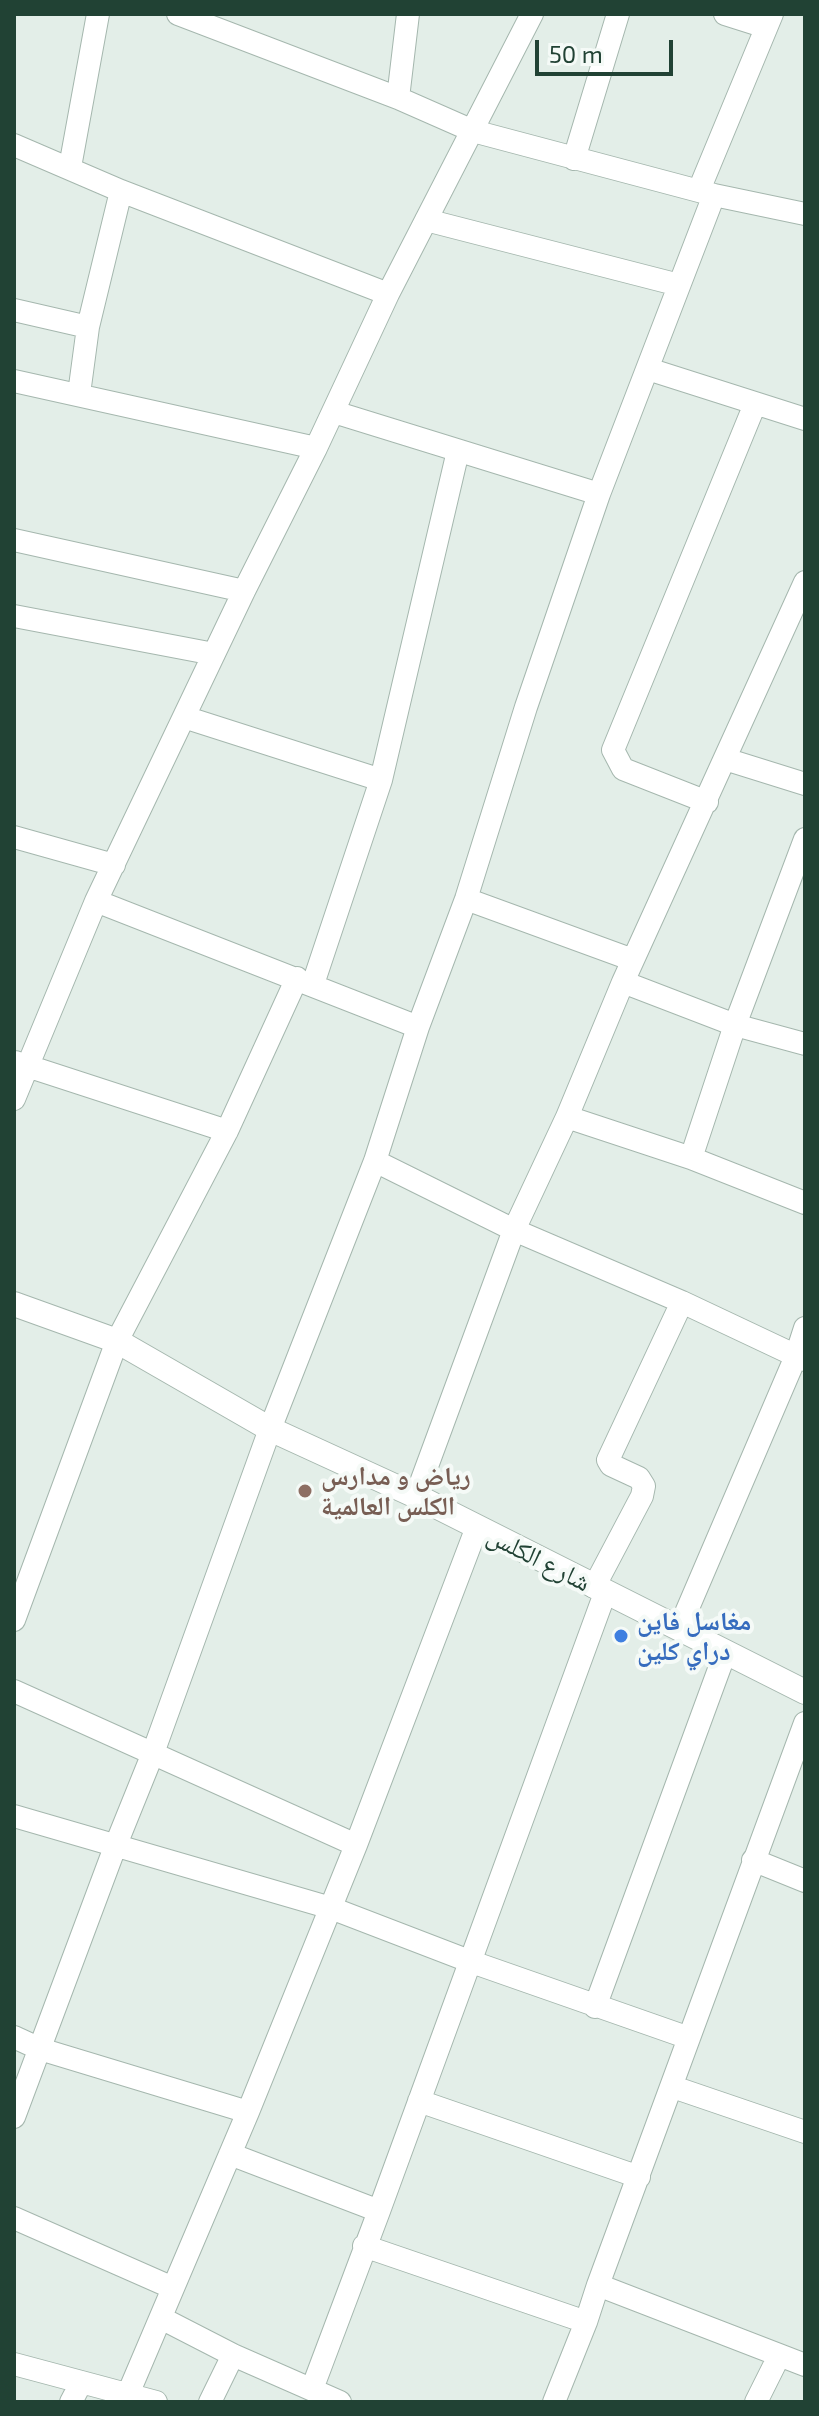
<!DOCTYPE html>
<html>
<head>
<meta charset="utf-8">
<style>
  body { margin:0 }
  #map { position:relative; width:819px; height:2416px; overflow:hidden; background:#e3eee8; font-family:"Exo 2",sans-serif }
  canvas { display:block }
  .frame { position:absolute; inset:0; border:16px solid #214234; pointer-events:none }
  .scale { position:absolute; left:535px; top:40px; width:138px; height:36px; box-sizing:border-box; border:4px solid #214234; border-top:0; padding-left:10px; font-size:24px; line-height:28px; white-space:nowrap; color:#214234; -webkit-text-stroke:6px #f5faf7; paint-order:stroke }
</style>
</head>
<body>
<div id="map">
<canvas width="819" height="2416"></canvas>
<div class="frame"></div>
<div class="scale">50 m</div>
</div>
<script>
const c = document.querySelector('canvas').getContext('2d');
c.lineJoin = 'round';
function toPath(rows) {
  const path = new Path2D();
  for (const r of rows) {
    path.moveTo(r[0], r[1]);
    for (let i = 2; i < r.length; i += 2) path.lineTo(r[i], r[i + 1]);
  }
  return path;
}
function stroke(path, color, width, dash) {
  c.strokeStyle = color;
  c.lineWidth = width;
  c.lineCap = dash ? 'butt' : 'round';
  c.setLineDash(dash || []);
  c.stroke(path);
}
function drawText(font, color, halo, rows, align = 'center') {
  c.font = font + ' "Exo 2","Noto Naskh Arabic",sans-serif';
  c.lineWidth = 8;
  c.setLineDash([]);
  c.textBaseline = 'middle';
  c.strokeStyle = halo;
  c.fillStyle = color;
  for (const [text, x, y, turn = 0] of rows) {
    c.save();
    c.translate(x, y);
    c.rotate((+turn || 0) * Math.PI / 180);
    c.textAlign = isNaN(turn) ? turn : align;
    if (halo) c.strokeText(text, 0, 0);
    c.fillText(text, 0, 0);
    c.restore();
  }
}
const minor = toPath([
  [178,14,398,98,473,131,714,195,805,214],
  [725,14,766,27],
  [398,98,408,14],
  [14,145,121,191,388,294],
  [574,159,618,14],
  [70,167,98,14],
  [699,190,772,14],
  [426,220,679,285],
  [14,310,88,327],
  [648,369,805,419],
  [14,381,316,448],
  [79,394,88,327,121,191],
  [334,412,599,494],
  [14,540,244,591],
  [14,616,214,654],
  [184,717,381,780],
  [725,759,805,784],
  [707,802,623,769,613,750,755,404],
  [14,837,114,865],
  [466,899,633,960],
  [96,901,418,1027],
  [623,982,735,1025,805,1044],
  [313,984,381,780,458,451],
  [15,1062,227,1131],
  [14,1099,96,901,244,591,316,448,388,294,532,14],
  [567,1117,691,1158,805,1203],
  [691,1158,735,1025,805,839],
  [375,1161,514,1230,682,1302,805,1360],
  [416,1496,514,1230,567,1117,623,982,805,582],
  [594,1587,642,1496,644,1486,639,1478,611,1465,608,1460,682,1302],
  [14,1620,117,1341,227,1131,297,978],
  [679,1629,796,1356,805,1328],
  [14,1691,356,1845],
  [14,1816,331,1908,469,1961,689,2038],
  [753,1860,805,1881],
  [595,2007,725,1653],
  [14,2037,40,2049,248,2112],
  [673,2087,805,2132],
  [419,2101,639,2177],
  [14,2117,115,1847,153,1753,270,1429,375,1161,418,1027,466,899,526,707,599,494,714,195],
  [230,2154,379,2211],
  [14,2218,173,2288],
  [364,2246,586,2322],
  [598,2285,805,2365],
  [161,2318,233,2355,340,2402],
  [14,2364,156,2402],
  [312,2389,379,2211,605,1593],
  [128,2394,248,2112,356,1845,477,1527],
  [71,2402,81,2383],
  [210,2402,233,2355],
  [554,2402,586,2322,598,2285,805,1723],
  [756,2402,779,2356]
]);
const tertiary = toPath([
  [14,1304,117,1341,270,1429,416,1496,805,1692]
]);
const markers = [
  [305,1491,8,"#8d6e63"],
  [621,1636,8,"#3f7fe0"]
];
const educationNames = [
  ["رياض و مدارس",321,1476],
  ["الكلس العالمية",321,1506]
];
const streetNames = [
  ["شارع الكلس",539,1559,27]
];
const shopNames = [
  ["مغاسل فاين",637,1621],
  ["دراي كلين",637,1651]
];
stroke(minor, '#a5b7ae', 24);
stroke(tertiary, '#a5b7ae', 26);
stroke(minor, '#fff', 22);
stroke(tertiary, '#fff', 24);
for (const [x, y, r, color] of markers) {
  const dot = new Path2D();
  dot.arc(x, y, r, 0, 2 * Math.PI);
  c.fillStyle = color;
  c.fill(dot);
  stroke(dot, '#f5faf7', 3);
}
drawText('bold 26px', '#785e54', '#f5faf7', educationNames, 'left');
drawText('26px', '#214234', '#f5faf7', streetNames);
drawText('bold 26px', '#366cbe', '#f5faf7', shopNames, 'left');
</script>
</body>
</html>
